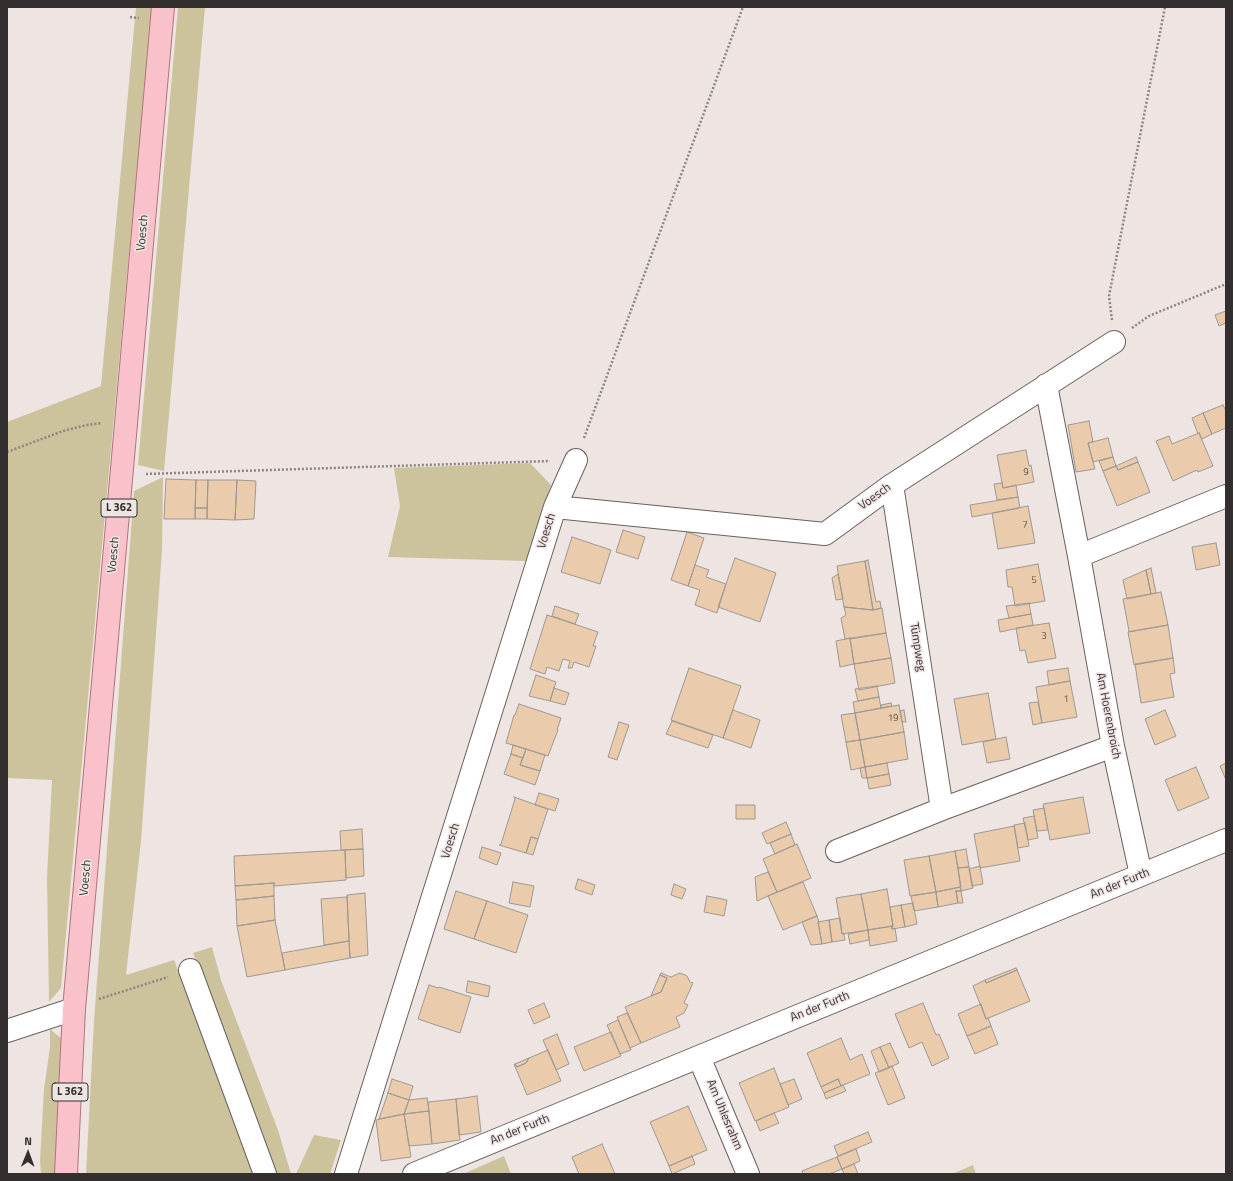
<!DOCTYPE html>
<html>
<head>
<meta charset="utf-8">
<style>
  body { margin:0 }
  #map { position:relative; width:1233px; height:1181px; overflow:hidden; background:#eee5e2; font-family:"Titillium Web",sans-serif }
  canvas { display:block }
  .frame { position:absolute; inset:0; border:8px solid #322f2e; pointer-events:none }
  .north { position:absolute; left:8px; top:1133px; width:40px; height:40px; -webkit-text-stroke:3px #eee5e2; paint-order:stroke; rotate:1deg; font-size:11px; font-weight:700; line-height:16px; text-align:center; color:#322f2e }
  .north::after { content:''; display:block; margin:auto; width:14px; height:18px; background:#322f2e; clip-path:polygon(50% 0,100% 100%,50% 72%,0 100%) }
</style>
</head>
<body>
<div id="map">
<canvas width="1233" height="1181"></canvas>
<div class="frame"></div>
<div class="north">N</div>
</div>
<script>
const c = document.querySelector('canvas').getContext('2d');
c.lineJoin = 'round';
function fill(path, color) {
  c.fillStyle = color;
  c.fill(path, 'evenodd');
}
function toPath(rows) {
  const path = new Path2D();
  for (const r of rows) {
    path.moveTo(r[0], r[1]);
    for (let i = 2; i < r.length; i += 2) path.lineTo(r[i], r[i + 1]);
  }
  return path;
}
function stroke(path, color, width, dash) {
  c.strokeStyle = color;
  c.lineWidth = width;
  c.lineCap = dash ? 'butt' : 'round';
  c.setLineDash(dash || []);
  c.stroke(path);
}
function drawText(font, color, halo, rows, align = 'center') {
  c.font = font + ' "Titillium Web",sans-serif';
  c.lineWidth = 3;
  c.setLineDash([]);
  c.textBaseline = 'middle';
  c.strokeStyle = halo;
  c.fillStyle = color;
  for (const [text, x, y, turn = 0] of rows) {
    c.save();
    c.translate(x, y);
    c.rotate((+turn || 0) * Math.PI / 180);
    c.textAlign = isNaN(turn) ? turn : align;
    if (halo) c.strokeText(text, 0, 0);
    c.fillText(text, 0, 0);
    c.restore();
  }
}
const green = toPath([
  [136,7,152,7,61,988,49,1002,47,877,52,780,7,778,7,422,101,386],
  [178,7,205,7,164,471,138,465],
  [530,463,551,485,526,561,388,557,400,506,394,468],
  [163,477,162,551,141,841,126,975,174,960,257,1174,86,1174,94,1021,134,491],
  [212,947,221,980,278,1130,291,1174,277,1174,193,953],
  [50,1029,63,1040,57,1174,41,1174,40,1160,44,1089,50,1047],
  [314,1135,341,1140,330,1174,296,1174],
  [504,1156,511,1174,463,1174],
  [973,1165,976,1174,952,1174]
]);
const building = toPath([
  [1226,311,1226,323,1219,326,1215,315,1226,311],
  [1223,405,1226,411,1226,428,1212,434,1203,413,1223,405],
  [1203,413,1212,434,1202,439,1199,433,1198,434,1192,418,1203,413],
  [1089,421,1093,442,1088,443,1095,469,1076,472,1068,425,1089,421],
  [1199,433,1213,466,1198,472,1197,470,1173,481,1156,441,1169,436,1172,444,1199,433],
  [1108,438,1113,457,1093,462,1088,443,1108,438],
  [1026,450,1029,466,1031,465,1034,482,1003,488,997,455,1026,450],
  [1113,457,1116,466,1103,471,1099,461,1113,457],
  [1136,457,1138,462,1118,470,1116,466,1136,457],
  [1138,462,1150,492,1117,506,1103,471,1116,466,1118,470,1138,462],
  [166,479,196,480,195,519,164,519,166,479],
  [196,480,208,480,207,508,195,508,196,480],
  [208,480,237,480,235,520,207,519,208,480],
  [237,480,256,481,254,519,235,520,237,480],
  [1002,483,1003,488,1016,485,1018,497,997,500,994,484,1002,483],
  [1018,497,1020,508,972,517,970,505,1018,497],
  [1028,506,1035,543,998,549,992,513,1028,506],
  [195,508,207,508,207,519,195,519,195,508],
  [623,530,645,537,638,559,616,552,623,530],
  [687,532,704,538,688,586,671,580,687,532],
  [572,537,611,550,600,584,561,572,572,537],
  [1216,543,1220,565,1196,570,1192,547,1216,543],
  [735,558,776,573,760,622,718,607,735,558],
  [868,560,876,602,880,601,881,608,873,610,865,561,868,560],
  [865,561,873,610,844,607,837,566,865,561],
  [1038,564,1045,601,1015,606,1012,587,1008,587,1006,570,1038,564],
  [695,565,709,570,706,577,726,584,717,613,695,605,700,590,688,586,695,565],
  [1151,568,1156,593,1151,594,1146,570,1151,568],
  [1146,570,1151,594,1127,599,1123,580,1146,570],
  [838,574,843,599,836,600,832,578,838,574],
  [1161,592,1168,625,1128,632,1129,631,1123,599,1161,592],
  [1029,603,1031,614,1009,618,1006,606,1029,603],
  [555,606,579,614,575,624,552,616,555,606],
  [844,607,873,610,882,608,886,633,845,639,841,618,846,615,844,607],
  [1031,614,1033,625,1000,632,998,620,1031,614],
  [547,615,598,632,593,646,596,646,589,667,574,662,572,668,568,668,570,661,563,659,559,671,547,667,545,674,530,669,547,615],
  [1049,623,1056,658,1028,663,1025,650,1020,651,1016,628,1049,623],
  [1168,625,1173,658,1134,665,1128,632,1168,625],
  [886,633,891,658,854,664,850,639,886,633],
  [850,638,854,664,840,667,836,641,850,638],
  [891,658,895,683,859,690,854,664,891,658],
  [1173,658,1175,673,1170,674,1174,697,1141,703,1135,664,1173,658],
  [689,668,741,686,723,738,671,720,689,668],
  [1068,668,1070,681,1049,685,1047,671,1068,668],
  [536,675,556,682,550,701,529,696,536,675],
  [1070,681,1077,717,1042,723,1036,687,1070,681],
  [877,686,879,697,858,701,855,689,877,686],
  [554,688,569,693,565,705,550,701,554,688],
  [988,693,996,739,962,745,954,699,988,693],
  [879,697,881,708,855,713,853,702,879,697],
  [1038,702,1042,723,1033,725,1029,703,1038,702],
  [891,703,892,706,881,708,881,705,891,703],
  [519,704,561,718,557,730,558,730,548,756,506,743,514,715,515,715,519,704],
  [899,705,904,732,860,740,855,713,899,705],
  [733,710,760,720,751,748,723,738,733,710],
  [904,710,906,722,902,722,900,711,904,710],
  [1165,710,1176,736,1155,745,1145,719,1165,710],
  [855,713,860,740,846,742,841,715,855,713],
  [672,721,713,735,708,748,666,734,672,721],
  [619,722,629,725,617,760,608,757,619,722],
  [904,732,908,759,865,767,860,740,904,732],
  [1006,737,1010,759,987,763,983,742,1006,737],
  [860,740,865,767,851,770,846,742,860,740],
  [513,745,526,749,523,758,511,754,513,745],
  [526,749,545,755,540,771,520,765,526,749],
  [511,754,523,758,520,765,540,771,535,785,504,774,511,754],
  [887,763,889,774,867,778,865,767,887,763],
  [1226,763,1226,780,1220,766,1226,763],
  [865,767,867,778,862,778,860,768,865,767],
  [1196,767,1209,798,1178,811,1165,780,1196,767],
  [889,774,891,785,869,789,867,778,889,774],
  [539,793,559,799,555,811,535,805,539,793],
  [514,797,548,809,538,839,531,837,526,853,499,845,501,844,515,799,514,797],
  [1083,797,1090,833,1050,840,1043,804,1083,797],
  [736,805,755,805,755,819,736,819,736,805],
  [1044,808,1048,830,1037,831,1033,810,1044,808],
  [1034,816,1038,838,1028,840,1023,818,1034,816],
  [786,822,791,834,767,844,762,833,786,822],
  [1025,823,1029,846,1018,848,1014,825,1025,823],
  [1014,826,1020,861,980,868,974,834,1014,826],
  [362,829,363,849,341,850,340,831,362,829],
  [791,834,795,845,775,854,770,843,791,834],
  [531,837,538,839,533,855,526,853,531,837],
  [797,844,811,878,777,892,763,859,797,844],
  [482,847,501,853,497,865,479,858,482,847],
  [363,849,364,876,346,878,345,850,363,849],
  [966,849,969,867,958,868,955,851,966,849],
  [345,850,346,880,274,886,274,883,235,886,234,856,345,850],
  [955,851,961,887,936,892,929,856,955,851],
  [929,856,936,892,910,896,904,860,929,856],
  [980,866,983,884,972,886,969,869,980,866],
  [969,867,973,888,961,891,958,868,969,867],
  [768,872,777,892,757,901,755,877,768,872],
  [578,879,595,885,592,895,575,889,578,879],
  [513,882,534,886,530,907,509,903,513,882],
  [803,882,817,916,783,930,768,896,803,882],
  [274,883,274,896,236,900,235,886,274,883],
  [674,884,686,889,682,899,671,895,674,884],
  [960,887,961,891,956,891,958,903,938,907,936,892,960,887],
  [887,889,893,926,868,930,861,894,887,889],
  [456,891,487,901,474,939,444,929,456,891],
  [956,891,961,891,963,903,958,903,956,891],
  [936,892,938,907,914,911,911,896,936,892],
  [365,893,368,955,350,958,347,895,365,893],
  [861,894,868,930,842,934,836,898,861,894],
  [274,896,275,920,237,926,236,900,274,896],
  [707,896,727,900,724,916,704,912,707,896],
  [347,897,349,941,324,945,321,899,347,897],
  [487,901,528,915,516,953,474,939,487,901],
  [913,903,917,924,905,927,901,905,913,903],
  [901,905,905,927,892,929,892,926,893,926,890,907,901,905],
  [817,916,819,922,818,922,822,944,811,945,802,922,817,916],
  [840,918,842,934,844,934,845,940,832,942,829,920,840,918],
  [275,920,285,970,247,977,237,926,275,920],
  [829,920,832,942,822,944,818,922,829,920],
  [892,926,892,929,895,928,897,941,870,946,868,930,892,926],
  [868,930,869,940,850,944,848,934,868,930],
  [349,941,350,958,285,970,282,953,349,941],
  [1016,968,1017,970,986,983,985,980,1016,968],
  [1017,970,1030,1001,986,1019,973,986,985,980,986,983,1017,970],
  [661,973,671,977,680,973,687,976,690,982,693,983,684,1003,688,1005,684,1013,676,1017,680,1027,641,1043,625,1007,661,992,667,978,660,975,661,973],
  [660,975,667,978,661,992,651,996,660,975],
  [468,981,490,986,488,997,466,992,468,981],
  [429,985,438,988,439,987,471,997,460,1033,418,1019,429,985],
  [544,1003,550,1017,534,1024,528,1010,544,1003],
  [923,1003,936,1035,939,1034,949,1058,932,1066,922,1042,909,1048,895,1014,923,1003],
  [981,1004,986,1019,988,1018,991,1026,967,1036,958,1014,981,1004],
  [627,1013,641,1043,630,1048,617,1017,627,1013],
  [618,1020,631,1050,620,1054,607,1025,618,1020],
  [991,1026,998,1044,975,1054,967,1036,991,1026],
  [611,1032,621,1056,584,1071,574,1047,611,1032],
  [557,1034,569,1064,556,1070,543,1040,557,1034],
  [841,1038,850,1060,862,1054,870,1074,841,1086,838,1079,821,1087,807,1053,841,1038],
  [890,1043,899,1063,889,1068,880,1047,890,1043],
  [880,1047,889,1068,879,1072,871,1051,880,1047],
  [548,1050,561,1081,527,1095,514,1064,515,1064,517,1067,526,1063,529,1058,548,1050],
  [529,1058,526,1063,517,1067,515,1064,529,1058],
  [892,1066,905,1098,888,1105,875,1073,892,1066],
  [774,1068,789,1107,755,1121,739,1083,774,1068],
  [392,1079,413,1086,409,1100,388,1093,392,1079],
  [794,1079,802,1099,788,1105,780,1084,794,1079],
  [838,1079,841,1086,824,1093,821,1087,838,1079],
  [843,1085,846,1091,826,1099,824,1093,843,1085],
  [388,1093,409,1100,404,1114,379,1119,388,1093],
  [477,1096,481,1132,459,1135,456,1099,477,1096],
  [427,1098,429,1111,404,1114,409,1100,427,1098],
  [456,1099,460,1140,432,1144,428,1102,456,1099],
  [688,1106,707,1150,669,1166,650,1122,688,1106],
  [429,1111,432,1144,409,1146,404,1114,429,1111],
  [774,1113,779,1123,760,1131,756,1121,774,1113],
  [404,1114,411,1157,381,1161,376,1120,404,1114],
  [868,1132,872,1142,838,1156,834,1146,868,1132],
  [602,1144,615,1174,579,1174,572,1157,602,1144],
  [856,1149,860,1161,842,1169,837,1157,856,1149],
  [692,1156,695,1164,672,1174,669,1166,692,1156],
  [837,1157,842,1169,829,1174,803,1174,802,1171,837,1157],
  [854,1164,858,1174,844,1174,842,1169,854,1164]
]);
const path = toPath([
  [130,17,139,18],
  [1112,320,1109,296,1165,7],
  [1132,328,1149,316,1226,284],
  [584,438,743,7],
  [7,452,63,431,87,425,102,423],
  [146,474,550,461],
  [99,999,168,977]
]);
const street = toPath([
  [1046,385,1079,556,1113,746,1141,875],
  [892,485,942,809],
  [555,507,825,534,892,485,1114,342],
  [1079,556,1226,496],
  [837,851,942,809,1113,746],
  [190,970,265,1174],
  [7,1031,74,1009],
  [699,1057,748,1174],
  [346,1174,555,507,576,460],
  [414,1174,1226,840]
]);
const primary = toPath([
  [66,1174,74,1009,163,7]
]);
const numberNames = [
  ["9",1026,473],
  ["7",1025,526],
  ["5",1034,581],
  ["3",1044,637],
  ["1",1066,700],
  ["19",893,719]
];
const shields = [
  [119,508,36],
  [70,1092,36]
];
const shieldNames = [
  ["L 362",119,508],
  ["L 362",70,1092]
];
const streetNames = [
  ["Voesch",143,233,-85],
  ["Voesch",875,497,-36],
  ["Voesch",547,531,-73],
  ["Voesch",114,555,-85],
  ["Tümpweg",917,647,81],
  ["Am Hoerenbroich",1108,716,79],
  ["Voesch",451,841,-73],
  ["Voesch",86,878,-85],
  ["An der Furth",1120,884,-22],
  ["An der Furth",820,1007,-22],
  ["Am Uhlesrahm",724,1115,67],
  ["An der Furth",520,1130,-22]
];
fill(green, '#ccc29c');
fill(building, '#eacbac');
stroke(building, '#9e9892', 1);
stroke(street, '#69615f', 24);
stroke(primary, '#b1737b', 24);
stroke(path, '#8b8583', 2.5, [2, 2]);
stroke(street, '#fff', 22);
stroke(primary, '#f9c1c9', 22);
drawText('10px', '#60564e', null, numberNames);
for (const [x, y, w] of shields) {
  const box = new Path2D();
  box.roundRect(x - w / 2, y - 9, w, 18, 3);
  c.fillStyle = '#eee5e2';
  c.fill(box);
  stroke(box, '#322f2e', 1);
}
drawText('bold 11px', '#322f2e', null, shieldNames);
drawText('12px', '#322f2e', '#eee5e2', streetNames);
</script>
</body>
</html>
